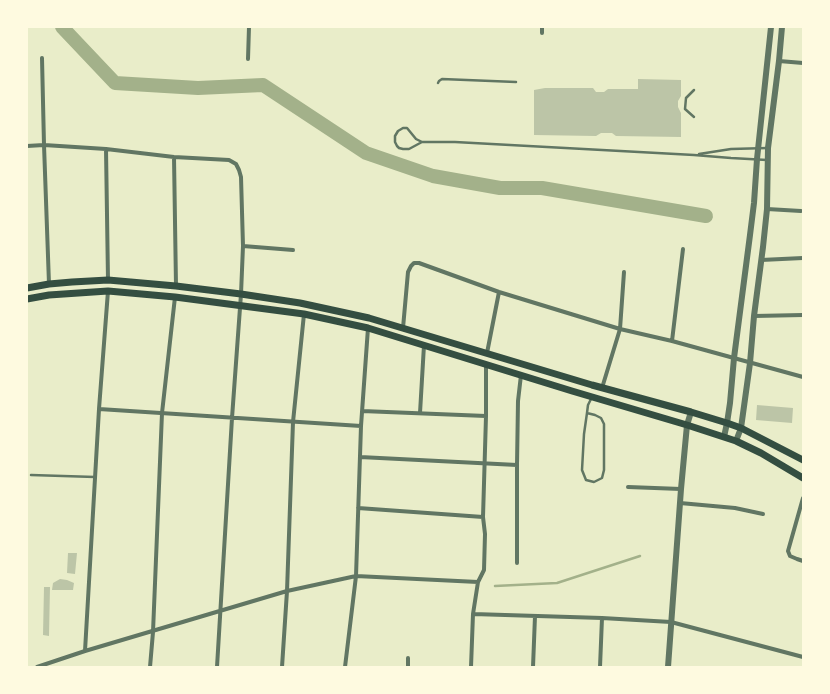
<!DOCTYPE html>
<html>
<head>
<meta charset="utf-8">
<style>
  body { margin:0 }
  #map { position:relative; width:830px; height:694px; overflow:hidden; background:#e9edc9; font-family:"Sofia Sans Condensed",sans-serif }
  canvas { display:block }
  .frame { position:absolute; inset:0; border:28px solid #fefae0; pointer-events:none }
</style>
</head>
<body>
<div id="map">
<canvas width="830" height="694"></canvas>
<div class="frame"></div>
</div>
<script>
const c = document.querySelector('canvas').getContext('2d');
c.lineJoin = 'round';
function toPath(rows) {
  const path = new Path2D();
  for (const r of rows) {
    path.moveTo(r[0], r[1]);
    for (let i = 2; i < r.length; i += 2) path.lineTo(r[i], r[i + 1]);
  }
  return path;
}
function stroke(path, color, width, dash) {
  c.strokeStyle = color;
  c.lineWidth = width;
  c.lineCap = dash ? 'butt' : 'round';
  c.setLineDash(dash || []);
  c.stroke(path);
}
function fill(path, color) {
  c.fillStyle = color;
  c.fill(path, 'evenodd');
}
const stream = toPath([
  [495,586,557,583,640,556]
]);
const river = toPath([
  [62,27,115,83,198,88,263,85,366,153,433,176,500,188,542,188,706,216]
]);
const building = toPath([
  [638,79,681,80,681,96,678,101,678,107,681,113,681,137,616,136,612,133,601,133,596,136,534,135,534,90,545,88,593,88,596,92,604,92,608,89,638,89],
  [757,405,793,408,792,423,756,420],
  [68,553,77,553,75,574,67,573],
  [60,579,67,580,74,583,73,590,52,590,53,583],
  [44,587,50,587,49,636,43,635]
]);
const service = toPath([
  [438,83,439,81,442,79,516,82],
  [694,117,685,109,686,98,694,90],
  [422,142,416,139,407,128,403,128,398,131,395,136,395,142,397,146,399,148,403,149,409,149,422,142,455,142,694,155,731,158,767,160],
  [699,154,731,149,768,148],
  [587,413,595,415,601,418,604,424,604,470,602,478,594,482,586,480,582,470,584,434,587,413,588,405,592,397],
  [31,475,95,477]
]);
const minor = toPath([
  [542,27,542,33],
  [42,58,44,145,49,284],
  [248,59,249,27],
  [779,61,803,63],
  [27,146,44,145,106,149,174,157,229,160,236,164,239,170,241,177,243,246,241,294,232,418,217,667],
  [106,149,108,280],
  [174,157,176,286],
  [767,209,801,211],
  [243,246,293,250],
  [761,260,803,258],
  [754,316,803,315],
  [403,328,408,272,411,266,414,263,419,263,499,292,620,329,672,341,803,377],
  [672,341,683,249],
  [487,353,499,292],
  [602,388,620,329,624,272],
  [99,409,361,426],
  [362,411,486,416],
  [420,413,424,345],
  [360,457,517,465],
  [628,487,681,489],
  [803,498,788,551,790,556,797,559,803,561],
  [680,503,735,508,763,514],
  [358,508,483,517],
  [517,563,517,465,518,401,521,375],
  [473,614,602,618,671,622,803,657],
  [85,651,99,409,108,291],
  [37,667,85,651,287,591,356,576,478,582],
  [150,667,153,632,162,413,175,297],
  [282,667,287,591,293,422,304,314],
  [345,667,356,576,361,426,368,328],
  [408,667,408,658],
  [471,667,473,614,478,582,484,570,485,534,483,517,486,416,486,364],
  [533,667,535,616],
  [600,667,602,618]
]);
const tertiary = toPath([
  [724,437,727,423,730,403,734,358,750,235,754,203,757,159,771,27],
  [736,441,741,428,750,363,754,316,763,247,767,209,768,148,779,61,782,27],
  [668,667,681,489,687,425,691,412]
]);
const secondary = toPath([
  [27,288,49,284,72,282,108,280,176,286,241,294,300,303,369,318,592,385,691,412,727,423,741,428,803,460],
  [27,299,49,295,108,291,175,297,304,314,368,328,572,391,687,425,736,441,761,453,803,478]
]);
stroke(stream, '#a3b18a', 2.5);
stroke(river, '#a3b18a', 14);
fill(building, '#bcc5a7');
stroke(service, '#617663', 2.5);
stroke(minor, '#617663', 4);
stroke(tertiary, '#617663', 6);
stroke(secondary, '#344e41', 7);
</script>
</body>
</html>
